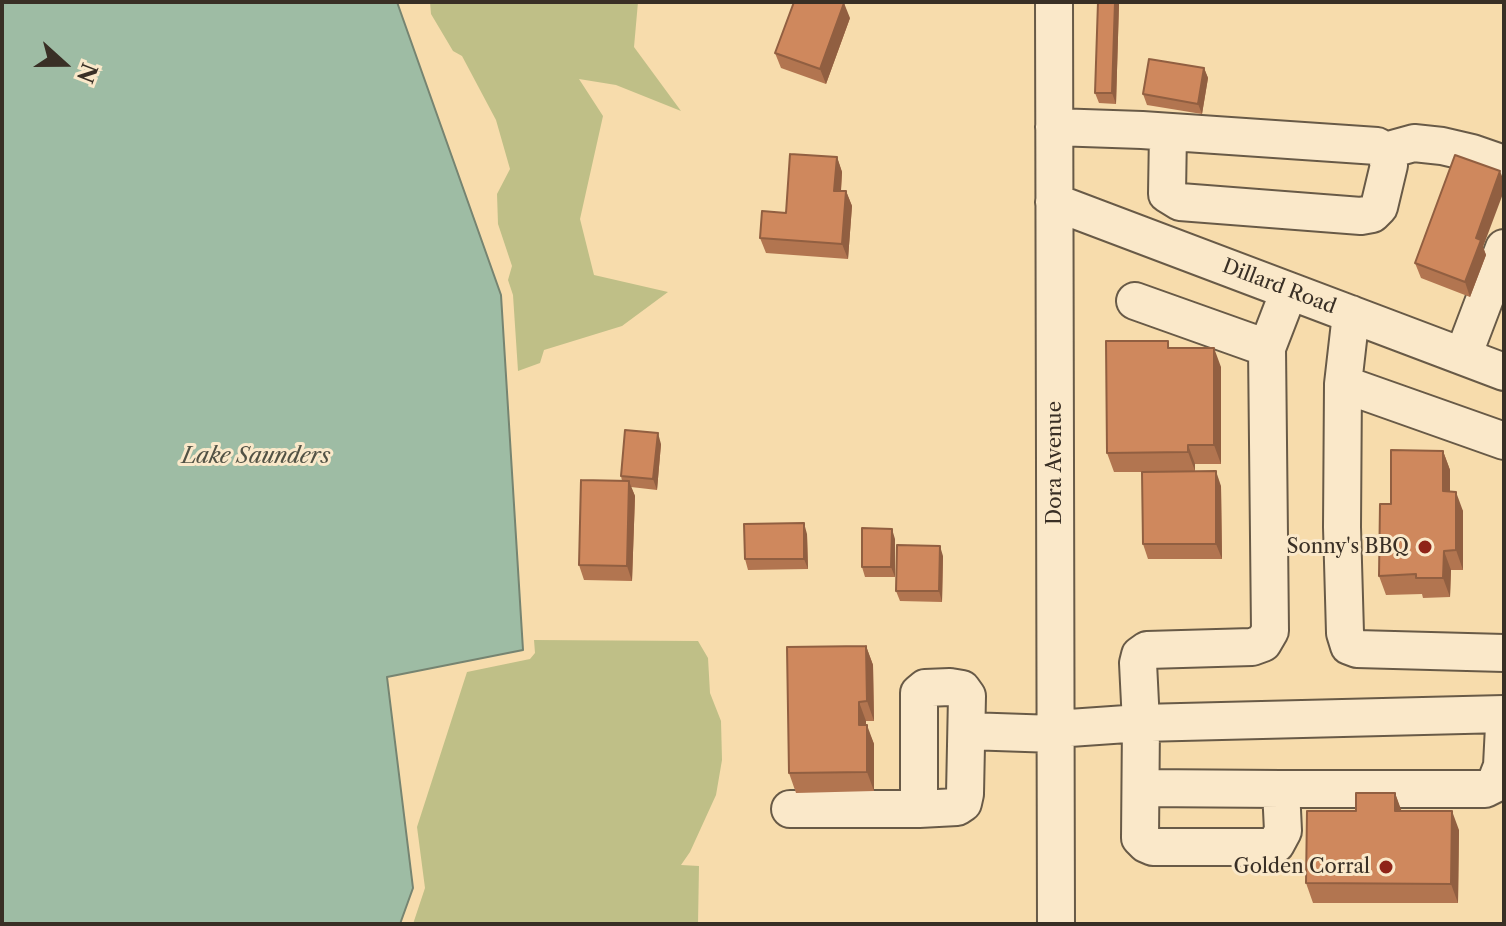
<!DOCTYPE html>
<html>
<head>
<meta charset="utf-8">
<style>
  body { margin:0 }
  #map { position:relative; width:1506px; height:926px; overflow:hidden; background:#f7dcac; font-family:"Libre Caslon Text",serif }
  canvas { display:block }
  .frame { position:absolute; inset:0; border:4px solid #392f25; pointer-events:none }
  .north { position:absolute; left:24px; top:24px; width:80px; height:80px; -webkit-text-stroke:6px #fae8c9; paint-order:stroke; rotate:111deg; font-size:22px; font-weight:700; line-height:32px; text-align:center; color:#392f25 }
  .north::after { content:''; display:block; margin:auto; width:28px; height:36px; background:#392f25; clip-path:polygon(50% 0,100% 100%,50% 72%,0 100%) }
</style>
</head>
<body>
<div id="map">
<canvas width="1506" height="926"></canvas>
<div class="frame"></div>
<div class="north">N</div>
</div>
<script>
const c = document.querySelector('canvas').getContext('2d');
c.lineJoin = 'round';
function fill(path, color) {
  c.fillStyle = color;
  c.fill(path, 'evenodd');
}
function toPath(rows) {
  const path = new Path2D();
  for (const r of rows) {
    path.moveTo(r[0], r[1]);
    for (let i = 2; i < r.length; i += 2) path.lineTo(r[i], r[i + 1]);
  }
  return path;
}
function stroke(path, color, width, dash) {
  c.strokeStyle = color;
  c.lineWidth = width;
  c.lineCap = dash ? 'butt' : 'round';
  c.setLineDash(dash || []);
  c.stroke(path);
}
function drawText(font, color, halo, rows, align = 'center') {
  c.font = font + ' "Libre Caslon Text",serif';
  c.lineWidth = 6;
  c.setLineDash([]);
  c.textBaseline = 'middle';
  c.strokeStyle = halo;
  c.fillStyle = color;
  for (const [text, x, y, turn = 0] of rows) {
    c.save();
    c.translate(x, y);
    c.rotate((+turn || 0) * Math.PI / 180);
    c.textAlign = isNaN(turn) ? turn : align;
    if (halo) c.strokeText(text, 0, 0);
    c.fillText(text, 0, 0);
    c.restore();
  }
}
const green = toPath([
  [430,2,638,2,634,47,681,111,616,85,579,79,603,116,580,219,594,275,668,292,622,326,544,350,540,363,518,371,513,295,508,280,512,266,498,224,497,194,510,169,496,120,462,56,453,51,431,14],
  [534,640,698,641,708,658,710,693,721,721,722,760,716,795,690,852,681,865,699,866,698,924,413,924,425,888,417,827,467,672,530,659,535,653]
]);
const water = toPath([
  [2,2,397,2,501,295,523,650,387,677,413,888,400,924,2,924,2,2]
]);
const minor = toPath([
  [1054,2,1056,924],
  [1054,127,1142,130,1377,146,1385,151,1389,165,1379,207,1372,214,1361,216,1180,202,1167,194,1168,132],
  [1385,151,1414,143,1442,146,1472,153,1504,164],
  [1054,202,1504,372],
  [1135,301,1267,348,1289,291],
  [1351,314,1343,384,1504,441],
  [1267,348,1270,631,1263,643,1252,647,1147,650,1140,655,1138,663,1141,723,1504,714],
  [1463,356,1504,248],
  [1343,384,1342,527,1345,633,1349,646,1357,649,1504,653],
  [950,687,962,689,967,696,965,794,963,803,957,807,919,809,919,693,925,688,950,687],
  [1055,729,1141,723,1140,838,1146,844,1153,847,1268,847,1276,844,1283,831,1281,789,1485,789,1495,784,1502,766,1504,726],
  [967,731,1055,734],
  [1142,788,1281,789],
  [790,809,919,809]
]);
const wall = toPath([
  [1098,2,1118,2,1119,4,1116,104,1099,103,1095,93],
  [850,18,826,84,781,68,775,53],
  [1204,68,1208,78,1202,114,1147,105,1143,94],
  [837,157,842,172,841,191,846,191,852,206,848,259,766,253,760,238,786,213],
  [1483,247,1486,255,1470,297,1421,278,1415,263],
  [1170,348,1221,367,1221,464,1195,464,1195,471,1221,486,1222,559,1148,559,1143,544,1142,472,1114,472,1107,453],
  [661,444,657,490,631,487,635,496,632,581,584,580,579,565,622,481,621,476],
  [1443,451,1450,470,1450,492,1463,511,1463,570,1451,570,1450,597,1423,598,1422,594,1386,595,1379,576],
  [807,534,808,569,748,570,745,559],
  [895,539,895,577,865,577,862,567],
  [943,556,942,602,900,601,896,591],
  [866,646,873,665,874,721,866,721,866,725,874,744,874,791,796,793,789,773],
  [1395,793,1401,811,1459,830,1458,903,1313,903,1306,883,1356,811]
]);
const shadedWall = toPath([
  [1115,2,1118,2,1119,4,1116,104,1112,93],
  [844,3,850,18,826,84,820,69],
  [1204,68,1208,78,1202,114,1198,104],
  [837,157,842,172,840,206,834,191],
  [1500,171,1504,181,1504,191,1483,247,1486,255,1470,297,1465,282,1476,238],
  [846,191,852,206,848,259,842,244],
  [1214,348,1221,367,1221,464,1214,445],
  [658,433,661,444,657,490,653,479],
  [1188,445,1195,464,1195,471,1188,452],
  [1443,451,1450,470,1450,511,1443,491],
  [1216,471,1221,486,1222,559,1216,544],
  [629,481,635,496,632,581,627,566],
  [1456,492,1463,511,1463,570,1456,550],
  [804,523,807,534,808,569,804,559],
  [892,529,895,539,895,577,891,567],
  [940,546,943,556,942,602,939,591],
  [1444,551,1451,570,1450,597,1443,578],
  [866,646,873,665,874,721,867,701],
  [859,702,866,721,866,744,859,725],
  [867,725,874,744,874,791,867,772],
  [1395,793,1402,812,1395,811],
  [1452,811,1459,830,1458,903,1451,884]
]);
const building = toPath([
  [794,2,840,2,844,3,820,69,775,53,794,2],
  [1098,2,1115,2,1112,93,1095,93,1098,2],
  [1149,59,1204,68,1198,104,1143,94,1149,59],
  [790,154,837,157,834,191,846,191,842,244,760,238,762,211,786,213,790,154],
  [1455,155,1500,171,1476,238,1481,240,1465,282,1415,263,1455,155],
  [1106,341,1168,341,1168,348,1214,348,1214,445,1188,445,1188,452,1107,453,1106,341],
  [625,430,658,433,653,479,621,476,625,430],
  [1391,450,1443,451,1443,491,1456,492,1456,550,1444,551,1443,578,1416,578,1416,574,1379,576,1380,504,1391,504,1391,450],
  [1216,471,1216,544,1143,544,1142,472,1216,471],
  [581,480,629,481,627,566,579,565,581,480],
  [804,523,804,559,745,559,744,524,804,523],
  [862,528,892,529,891,567,862,567,862,528],
  [897,545,940,546,939,591,896,591,897,545],
  [866,646,867,701,859,702,859,725,867,725,867,772,789,773,787,647,866,646],
  [1356,793,1395,793,1395,811,1452,811,1451,884,1306,883,1307,811,1356,811,1356,793]
]);
const markers = [
  [1425,547,8,"#8f2418"],
  [1386,867,8,"#8f2418"]
];
const streetNames = [
  ["Dillard Road",1279,287,21],
  ["Dora Avenue",1055,463,-90]
];
const poiNames = [
  ["Sonny's BBQ",1409,547],
  ["Golden Corral",1370,867]
];
const waterNames = [
  ["Lake Saunders",256,457]
];
fill(green, '#bfbf87');
fill(water, '#9ebca4');
stroke(water, '#768471', 2);
stroke(minor, '#685a47', 40);
stroke(minor, '#fae8c9', 36);
fill(wall, '#b27550');
fill(shadedWall, '#915f41');
fill(building, '#cf885d');
stroke(building, '#915f41', 2);
for (const [x, y, r, color] of markers) {
  const dot = new Path2D();
  dot.arc(x, y, r, 0, 2 * Math.PI);
  c.fillStyle = color;
  c.fill(dot);
  stroke(dot, '#fae8c9', 3);
}
drawText('20px', '#392f25', '#fae8c9', streetNames);
drawText('20px', '#392f25', '#fae8c9', poiNames, 'right');
drawText('italic 22px', '#525245', '#fae8c9', waterNames);
</script>
</body>
</html>
